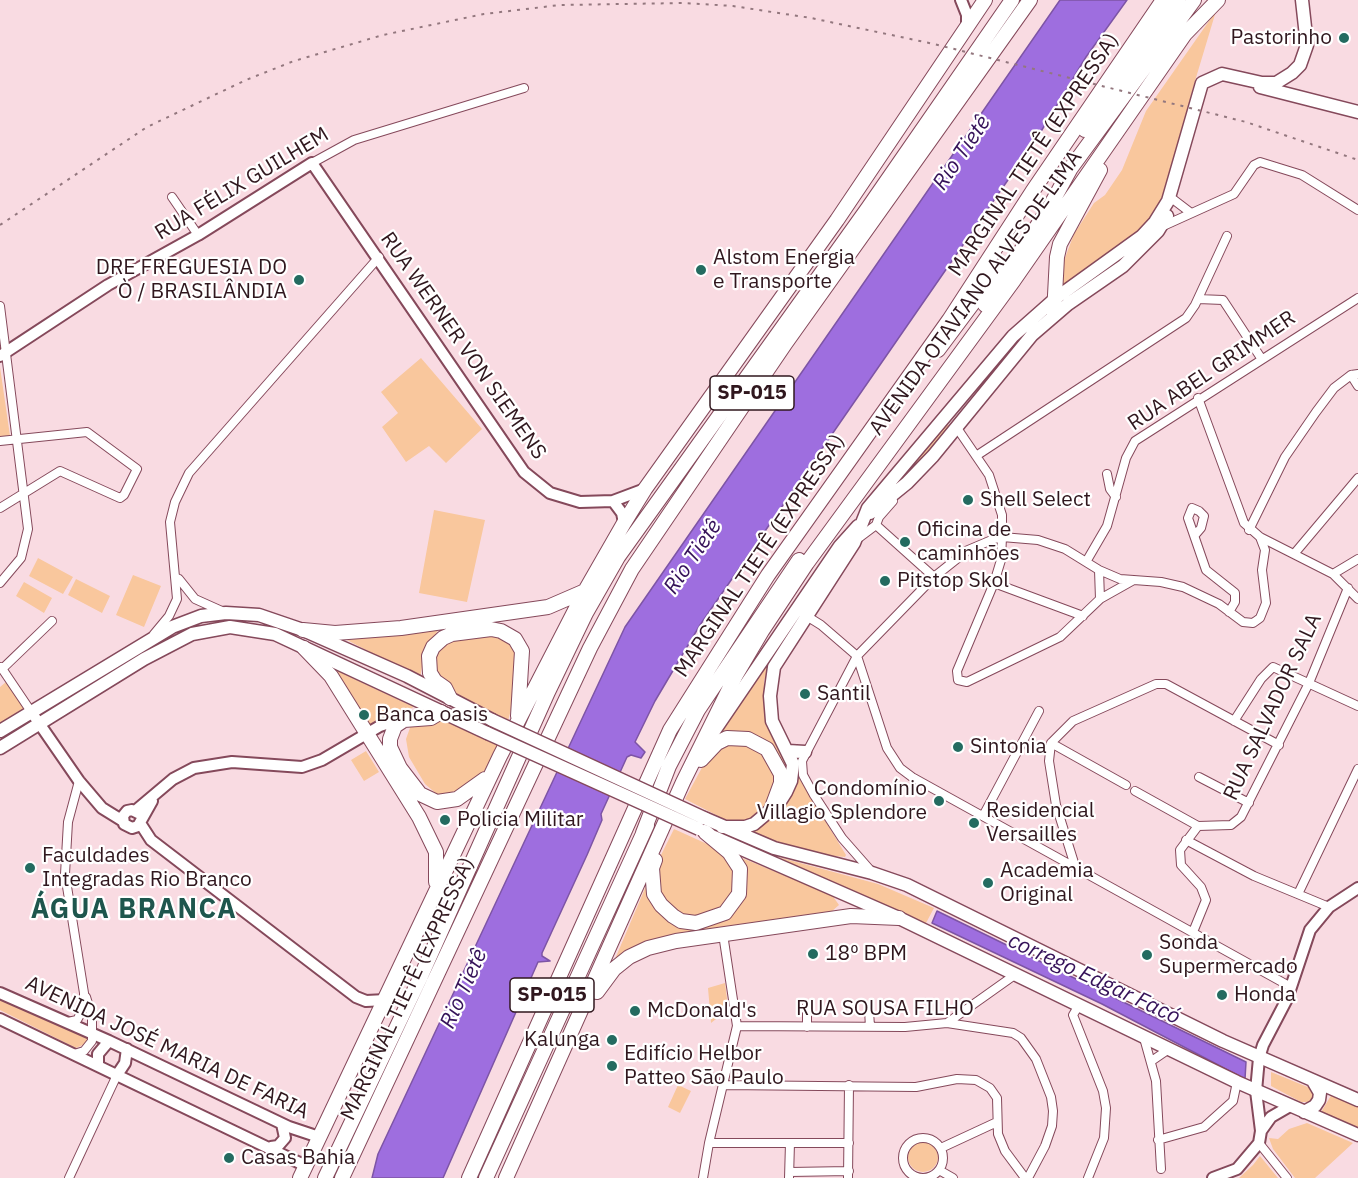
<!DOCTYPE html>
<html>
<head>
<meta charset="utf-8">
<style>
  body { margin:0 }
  canvas { display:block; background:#f9dbe2 }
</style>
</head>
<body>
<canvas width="1358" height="1178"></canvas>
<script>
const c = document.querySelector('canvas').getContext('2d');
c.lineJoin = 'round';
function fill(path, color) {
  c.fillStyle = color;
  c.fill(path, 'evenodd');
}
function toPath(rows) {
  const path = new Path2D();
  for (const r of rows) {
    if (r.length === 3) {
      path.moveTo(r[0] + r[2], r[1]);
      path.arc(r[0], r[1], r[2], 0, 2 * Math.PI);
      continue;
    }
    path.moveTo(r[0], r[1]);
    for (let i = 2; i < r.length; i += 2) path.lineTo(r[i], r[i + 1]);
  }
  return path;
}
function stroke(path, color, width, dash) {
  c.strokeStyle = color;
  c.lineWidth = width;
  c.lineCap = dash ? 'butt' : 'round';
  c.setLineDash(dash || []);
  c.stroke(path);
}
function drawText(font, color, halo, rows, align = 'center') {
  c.font = font + ' "IBM Plex Sans",sans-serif';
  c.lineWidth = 4.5;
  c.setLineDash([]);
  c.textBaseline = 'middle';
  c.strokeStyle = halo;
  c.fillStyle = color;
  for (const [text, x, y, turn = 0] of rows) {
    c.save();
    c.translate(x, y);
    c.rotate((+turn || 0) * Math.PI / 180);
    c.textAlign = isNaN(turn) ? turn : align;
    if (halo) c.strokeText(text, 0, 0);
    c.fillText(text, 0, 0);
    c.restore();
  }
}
const green = toPath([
  [1216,11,1192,91,1166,195,1142,231,1063,287,1060,284,1063,263,1074,234,1094,203,1105,195,1122,170,1146,111],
  [421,358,482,429,446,463,429,446,406,462,382,427,398,413,381,392],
  [0,367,10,436,0,436],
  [947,421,949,427,915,468,899,484,883,492],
  [434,510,485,520,467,602,419,593],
  [38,558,73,577,63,594,29,576],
  [133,575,161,586,144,627,116,615],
  [76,579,110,596,102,613,68,595],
  [24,582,52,598,44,613,16,596],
  [439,629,425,650,420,678,347,640],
  [494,631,515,642,521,671,508,721,453,692,433,669,436,649,444,641],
  [772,656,764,681,765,712,769,730,787,766,786,772,773,748,717,733],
  [333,669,414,707,368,726],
  [6,682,25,710,0,724,0,687],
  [423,721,451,722,498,745,492,763,466,789,438,795,425,784,409,757,406,739,411,725],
  [735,743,748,744,762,751,774,766,776,783,766,808,749,821,733,822,722,818,685,799,705,762,722,747],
  [366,751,379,772,364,781,351,760],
  [796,773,846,855,845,857,814,854,749,833,770,819],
  [674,829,716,848,733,867,736,886,722,909,711,915,683,918,661,899,658,861],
  [778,857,878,884,934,908,926,923,855,895],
  [742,858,832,895,839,905,831,912,615,959,646,886,680,923,730,914],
  [725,983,729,1014,721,1015,711,1023,708,988],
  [0,996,81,1034,88,1038,87,1043,76,1048,0,1010],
  [1271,1072,1310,1088,1314,1092,1314,1099,1310,1102,1301,1102,1271,1086],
  [678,1085,691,1091,680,1113,668,1107],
  [1332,1094,1358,1105,1358,1128,1321,1112],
  [1307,1123,1353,1143,1315,1178,1295,1178,1273,1149,1269,1138,1278,1139,1289,1129],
  [923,1157,15],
  [1260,1156,1278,1178,1239,1178,1253,1165]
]);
const water = toPath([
  [1060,0,1127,0,1086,57,1037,138,700,625,655,701,635,742,645,752,641,758,631,755,627,757,601,814,602,820,587,855,542,953,542,956,550,961,538,962,443,1178,372,1178,378,1154,625,627,1060,0],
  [937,911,1246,1062,1245,1079,1102,1004,932,923,937,911]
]);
const street = toPath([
  [312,163,354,140,524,88],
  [172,197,198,235],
  [1174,200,1191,213],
  [1161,227,1234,194,1254,165,1260,162,1302,175,1358,210],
  [1198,299,1223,300,1261,358],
  [0,306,28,529,21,558,0,583],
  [1351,375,1358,386],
  [1198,398,1244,523,1260,537,1333,574,1358,599],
  [957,428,989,475,1002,515,1002,537,1001,560,994,583,957,671,958,680,967,682,1060,637,1100,599,1132,581],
  [0,441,87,432,137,469,124,495,120,498,60,471,0,508],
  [976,456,1186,318,1195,305,1227,236],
  [1107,474,1110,489,1116,497],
  [876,525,934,577],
  [1249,530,1285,457,1316,412,1334,388,1351,375,1358,374],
  [1195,535,1201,528,1204,516,1199,511,1192,508,1188,518,1206,570,1235,593,1235,602,1229,612],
  [860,537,876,525,879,517,893,501],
  [1294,554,1358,478],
  [1086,562,1107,526,1126,458,1135,441,1358,298],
  [1099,570,1100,599],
  [1333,574,1358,559],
  [179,579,195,599,224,612],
  [994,583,1083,616],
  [805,615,821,625,857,656,887,748,900,768,912,777,1291,987],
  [154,634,169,616,177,599,170,522,175,502,189,473,379,257],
  [1,667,32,713],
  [2,669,52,621],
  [1234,721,1261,679,1273,667,1358,706],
  [1051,743,1126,785],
  [1199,777,1249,803],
  [1135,791,1198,826],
  [983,816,1039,711],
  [1186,840,1254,876,1329,907],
  [1075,866,1056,805,1049,761,1051,743,1073,721,1156,684,1166,684,1279,745],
  [871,871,842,838,814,795,803,775,802,761,857,656,934,577,968,550,994,539,1002,537,1038,540,1065,549,1099,570,1120,579,1161,582,1183,587,1219,604,1243,622,1253,623,1260,618,1266,603,1262,570,1265,550,1260,537],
  [1298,894,1358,769],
  [1193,932,1206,900,1201,887,1181,865,1180,850,1198,826,1231,825,1241,817,1309,683,1348,588],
  [1079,1005,1073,1015,1103,1091,1106,1108,1104,1138,1088,1178],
  [869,1010,870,1027],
  [68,1022,77,1020,84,1008,84,993,65,874,68,822,79,781],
  [947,1023,1016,974],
  [737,1026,905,1027,947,1023,1013,1033,1021,1038,1036,1059,1051,1097,1053,1111,1052,1126,1045,1146,1028,1178],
  [807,1027,807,1005],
  [1144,1038,1156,1081,1161,1169],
  [74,1054,84,1051,92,1041,92,1017,86,997],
  [1153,1060,1169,1049],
  [724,1085,916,1087,957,1079,976,1080,990,1088,997,1098,998,1134,1005,1151,1025,1178],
  [923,1158,20],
  [1158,1140,1204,1127,1233,1101,1237,1082],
  [709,1143,849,1143],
  [1259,1143,1287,1178],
  [941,1148,997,1122],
  [939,1170,953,1178],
  [790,1172,849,1171],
  [69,1178,117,1075],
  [703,1178,709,1143,737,1026,723,934],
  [789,1178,790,1143],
  [848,1178,849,1085]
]);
const secondary = toPath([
  [961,0,967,15,967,27],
  [0,356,108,285,198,235,312,163,524,472,550,493,580,502,613,501,645,489],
  [613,501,622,513,624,523],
  [32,713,79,781,102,808,123,821],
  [135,811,173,779,194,768,232,762,302,767,322,760,380,726,401,719],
  [138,813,132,810,127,811,123,816,124,824,132,828,138,826,152,801],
  [140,823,151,840,356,997,366,1001,386,1000],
  [0,993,109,1041,289,1127,319,1137],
  [0,1019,306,1166],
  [98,1065,98,1054,109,1041],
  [117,1075,125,1063,127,1049],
  [1261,1131,1271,1117,1290,1106],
  [271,1147,278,1146,285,1138,282,1124],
  [1213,1178,1237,1169,1259,1143,1261,1131,1256,1091,1259,1058,1263,1045,1287,999,1310,930,1329,907,1358,888]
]);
const primary = toPath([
  [1260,87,1358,112],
  [870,513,907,483,933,456,1032,335,1068,304,1123,266,1158,231,1167,216],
  [0,731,172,627,201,616,226,613,259,615,303,630,407,676,492,720],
  [710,737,840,546,858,526],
  [0,748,144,659,192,634,230,627,275,634,487,733],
  [788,751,805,752],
  [704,818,774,848,872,873,907,885,1223,1041,1358,1100],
  [722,827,745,827,754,824,779,803,786,792,791,781,793,764,772,721,770,696,774,667,854,543,868,508,1013,336,1056,298,1142,236,1155,222,1168,201,1202,83,1222,74,1262,83,1276,83,1292,73,1300,65,1307,45,1302,0],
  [714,837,899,918,1237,1082,1358,1135],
  [1304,1112,1315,1106,1319,1100,1320,1093,1313,1081]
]);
const highway = toPath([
  [1085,130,1178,0],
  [985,305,1049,208,1071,168,1194,0],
  [1054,314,1057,257,1060,244,1100,170],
  [938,350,1000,267],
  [303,630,335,633,401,628,548,607,585,591],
  [304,648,331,676,419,817,436,852,436,882],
  [450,698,445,688,435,681,430,673,429,656,433,647,443,638,452,634,491,629,501,631,515,639,522,651,518,716],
  [441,712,431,718,404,720,395,726,390,739,390,747,400,768,420,794,437,802,457,799,485,779],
  [701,760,717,743,727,738,748,739,767,749,781,774,781,783,771,810],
  [643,833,669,766,698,710,799,560],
  [655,860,652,868,654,894,661,905,673,916,681,921,696,923,725,913,739,894,740,869,729,852,705,832],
  [597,992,614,969,629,957,648,948,676,941,851,916,899,918],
  [300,1178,500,756,585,591,624,523,645,489,837,220,985,0],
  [325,1178,421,976,548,692,586,613,618,557,868,208,1012,0],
  [342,1178,590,648,632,569,785,344,1030,0],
  [469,1178,670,730,768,575,949,320,1032,192,1163,0],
  [486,1178,647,825],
  [506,1178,683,782,736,675,762,631,807,563,1014,280,1185,34,1218,0]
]);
const rail = toPath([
  [0,225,147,127,246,80,294,61,383,35,484,14,560,5,684,3,733,6,811,18,934,44,1246,122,1358,160]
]);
const primaryBridge = toPath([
  [492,720,704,818],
  [487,733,699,829]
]);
const markers = [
  [1344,38,6,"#246b60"],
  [701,270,6,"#246b60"],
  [299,280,6,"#246b60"],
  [968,500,6,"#246b60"],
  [905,542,6,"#246b60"],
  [885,581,6,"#246b60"],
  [805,694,6,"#246b60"],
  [364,715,6,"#246b60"],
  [958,747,6,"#246b60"],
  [939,801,6,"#246b60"],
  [445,820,6,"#246b60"],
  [974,823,6,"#246b60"],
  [30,868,6,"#246b60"],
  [988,883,6,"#246b60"],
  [813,954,6,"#246b60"],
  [1147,955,6,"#246b60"],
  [1222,995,6,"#246b60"],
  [635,1011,6,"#246b60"],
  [612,1040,6,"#246b60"],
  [612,1066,6,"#246b60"],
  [229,1158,6,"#246b60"]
];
const shields = [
  [752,393,84],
  [552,995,84]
];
const shieldNames = [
  ["SP-015",752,393],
  ["SP-015",552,995]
];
const poiNames = [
  ["Pastorinho",1332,38,"right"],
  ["Alstom Energia",713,258],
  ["e Transporte",713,282],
  ["DRE FREGUESIA DO",287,268,"right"],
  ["Ò / BRASILÂNDIA",287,292,"right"],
  ["Shell Select",980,500],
  ["Oficina de",917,530],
  ["caminhões",917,554],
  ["Pitstop Skol",897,581],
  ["Santil",817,694],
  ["Banca oasis",376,715],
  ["Sintonia",970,747],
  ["Condomínio",927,789,"right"],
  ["Villagio Splendore",927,813,"right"],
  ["Residencial",986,811],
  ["Versailles",986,835],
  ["Policia Militar",457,820],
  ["Faculdades",42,856],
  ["Integradas Rio Branco",42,880],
  ["Academia",1000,871],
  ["Original",1000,895],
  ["Sonda",1159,943],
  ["Supermercado",1159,967],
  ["18º BPM",825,954],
  ["Honda",1234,995],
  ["McDonald's",647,1011],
  ["Kalunga",600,1040,"right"],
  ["Edifício Helbor",624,1054],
  ["Patteo São Paulo",624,1078],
  ["Casas Bahia",241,1158]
];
const streetNames = [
  ["MARGINAL TIETÊ (EXPRESSA)",1034,155,-56],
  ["RUA FÉLIX GUILHEM",242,184,-31],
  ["AVENIDA OTAVIANO ALVES DE LIMA",976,293,-54],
  ["RUA WERNER VON SIEMENS",463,346,55],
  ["RUA ABEL GRIMMER",1212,371,-34],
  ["MARGINAL TIETÊ (EXPRESSA)",760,556,-56],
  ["RUA SALVADOR SALA",1273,707,-65],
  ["MARGINAL TIETÊ (EXPRESSA)",408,989,-65],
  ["RUA SOUSA FILHO",885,1009],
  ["AVENIDA JOSÉ MARIA DE FARIA",167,1048,25]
];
const waterNames = [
  ["Rio Tietê",962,153,-56],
  ["Rio Tietê",693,557,-56],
  ["corrego Edgar Facó",1094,979,25],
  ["Rio Tietê",464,989,-66]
];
const districtNames = [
  ["ÁGUA BRANCA",134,910]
];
fill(green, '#f9c79d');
fill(water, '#9e6edf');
stroke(water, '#7d54a5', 1.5);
stroke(street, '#85495b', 10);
stroke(secondary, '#85495b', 14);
stroke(primary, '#85495b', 15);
stroke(highway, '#85495b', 16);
stroke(street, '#fff', 8);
stroke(secondary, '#fff', 10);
stroke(primary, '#fff', 12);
stroke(highway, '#fff', 14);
stroke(rail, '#93777e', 2, [3, 6]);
stroke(primaryBridge, '#85495b', 15, []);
stroke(primaryBridge, '#fff', 12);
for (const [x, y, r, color] of markers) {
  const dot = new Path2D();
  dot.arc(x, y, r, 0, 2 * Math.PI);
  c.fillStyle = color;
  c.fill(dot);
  stroke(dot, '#fff', 2);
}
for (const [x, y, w] of shields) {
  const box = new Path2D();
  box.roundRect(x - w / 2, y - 17, w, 34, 4.5);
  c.fillStyle = '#fff';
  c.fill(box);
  stroke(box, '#30171e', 1.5);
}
drawText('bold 20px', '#30171e', null, shieldNames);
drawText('21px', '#30171e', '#fff', poiNames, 'left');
drawText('21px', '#30171e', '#fff', streetNames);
drawText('italic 22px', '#351259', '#fff', waterNames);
c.letterSpacing = '1.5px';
drawText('bold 27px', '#1e564d', '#fff', districtNames);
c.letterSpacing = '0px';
</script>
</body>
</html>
